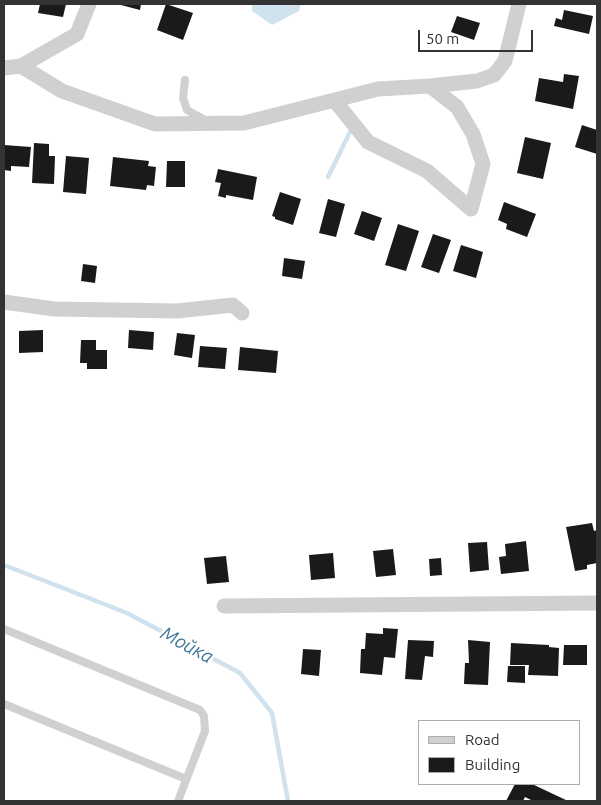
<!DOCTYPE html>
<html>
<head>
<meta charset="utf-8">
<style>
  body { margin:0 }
  #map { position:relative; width:601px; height:805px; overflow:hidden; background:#fff; font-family:Ubuntu,sans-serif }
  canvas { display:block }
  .frame { position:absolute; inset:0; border:5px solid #333; pointer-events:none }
  .legend { position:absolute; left:418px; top:720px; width:162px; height:65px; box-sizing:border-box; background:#fff; border:1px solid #adadad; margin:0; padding:6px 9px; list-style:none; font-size:15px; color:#333 }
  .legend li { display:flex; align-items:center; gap:10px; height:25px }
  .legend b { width:25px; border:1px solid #adadad }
  .scale { position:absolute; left:418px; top:30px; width:115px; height:22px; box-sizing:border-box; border:2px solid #333; border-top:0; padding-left:6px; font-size:15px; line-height:18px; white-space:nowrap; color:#333; -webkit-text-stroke:4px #fff; paint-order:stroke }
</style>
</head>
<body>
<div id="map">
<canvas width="601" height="805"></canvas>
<div class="frame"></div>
<ul class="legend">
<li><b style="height:6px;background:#d0d0d0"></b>Road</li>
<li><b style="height:14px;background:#1a1a1a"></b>Building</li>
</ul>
<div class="scale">50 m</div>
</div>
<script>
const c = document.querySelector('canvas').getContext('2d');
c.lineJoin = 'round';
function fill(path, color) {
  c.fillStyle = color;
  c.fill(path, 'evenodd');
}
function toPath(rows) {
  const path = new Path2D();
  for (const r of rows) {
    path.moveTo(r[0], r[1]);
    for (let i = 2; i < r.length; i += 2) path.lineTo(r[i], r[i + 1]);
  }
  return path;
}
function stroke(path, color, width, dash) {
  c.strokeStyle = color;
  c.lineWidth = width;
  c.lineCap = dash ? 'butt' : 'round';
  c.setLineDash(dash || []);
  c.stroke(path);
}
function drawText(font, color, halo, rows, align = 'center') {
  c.font = font + ' Ubuntu,sans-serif';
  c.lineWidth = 5;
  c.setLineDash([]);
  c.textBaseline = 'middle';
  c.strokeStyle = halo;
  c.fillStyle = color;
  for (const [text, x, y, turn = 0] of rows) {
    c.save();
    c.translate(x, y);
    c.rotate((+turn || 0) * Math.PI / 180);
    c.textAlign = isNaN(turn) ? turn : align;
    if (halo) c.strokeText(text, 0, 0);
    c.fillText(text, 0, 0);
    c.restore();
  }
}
const water = toPath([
  [252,4,301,4,299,11,272,25,252,11]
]);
const stream = toPath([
  [328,177,350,132],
  [4,565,127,613,240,673,272,713,288,801]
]);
const building = toPath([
  [40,4,66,4,63,17,38,13],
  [117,4,141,4,140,10],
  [166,4,193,13,183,40,157,30],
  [564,10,593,16,589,34,554,26,556,18,562,20],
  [457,16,480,23,474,40,451,32],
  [564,74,579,76,573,109,535,101,539,78,563,82],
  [582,125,597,130,597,154,575,147],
  [525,137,551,143,543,179,517,173],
  [34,143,49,144,49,156,55,156,54,184,32,183],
  [4,145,31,147,29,167,11,166,11,171,4,170],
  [66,156,89,158,86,194,63,192],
  [113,157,149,161,148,166,156,167,154,186,147,185,146,190,110,186],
  [167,161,185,161,185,187,166,187],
  [218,169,257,177,253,200,226,195,226,198,218,196,221,183,215,182],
  [280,192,301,199,293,225,275,219,275,217,272,216],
  [328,199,345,204,336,237,319,233],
  [504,202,536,214,527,237,506,229,507,224,498,220],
  [362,211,382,218,374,241,354,234],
  [398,224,419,231,406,271,385,265],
  [433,234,451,240,439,273,421,267],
  [461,245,483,252,476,278,453,271],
  [284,258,305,261,302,279,282,276],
  [83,264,97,266,95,283,81,281],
  [43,330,43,352,19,353,19,331],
  [129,330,154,332,153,350,128,348],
  [177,333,195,335,192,358,174,355],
  [81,340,96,340,96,350,107,350,107,369,87,369,87,363,80,363],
  [200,346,227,348,225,369,198,367],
  [240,347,278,351,276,373,238,370],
  [592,523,594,531,597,530,597,563,587,565,587,569,575,571,566,527],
  [526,541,529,571,501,574,499,557,506,556,505,544],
  [487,542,489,570,470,572,468,543],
  [393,549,396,575,376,577,373,551],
  [333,553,335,578,311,580,309,555],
  [226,556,229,582,207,584,204,558],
  [441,558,442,575,430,576,429,559],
  [383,628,398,629,395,658,384,657,382,675,360,673,361,649,365,649,366,633,383,634],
  [408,640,434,641,433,657,425,656,422,680,405,679],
  [468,640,490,642,488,685,464,684,465,663,469,663],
  [511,643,549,645,549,647,559,648,558,676,528,675,529,665,510,665],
  [564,645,587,645,587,665,563,665],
  [303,649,321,650,319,676,301,674],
  [508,666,525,666,525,683,507,682],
  [515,784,532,784,568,801,533,801,525,797,523,801,506,801]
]);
const lane = toPath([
  [185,80,183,98,187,110,205,120],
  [4,629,200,710,204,716,205,731,178,801],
  [4,704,186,779]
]);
const street = toPath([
  [21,66,77,34,89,4],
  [4,68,21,66,62,91,155,124,244,123,378,89,430,86,477,81,494,75,505,61,519,4],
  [335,101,368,142,427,171,471,209,483,164,473,134,457,107,430,86],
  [4,302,54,309,177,311,233,305,242,313],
  [224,606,597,603]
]);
const waterNames = [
  ["Мойка",187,645,28]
];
fill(water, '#cfe2ee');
stroke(stream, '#cfe2ee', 4.5);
fill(building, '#1a1a1a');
stroke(lane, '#d0d0d0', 8);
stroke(street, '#d0d0d0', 15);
drawText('italic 19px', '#3f7597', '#fff', waterNames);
</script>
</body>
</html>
